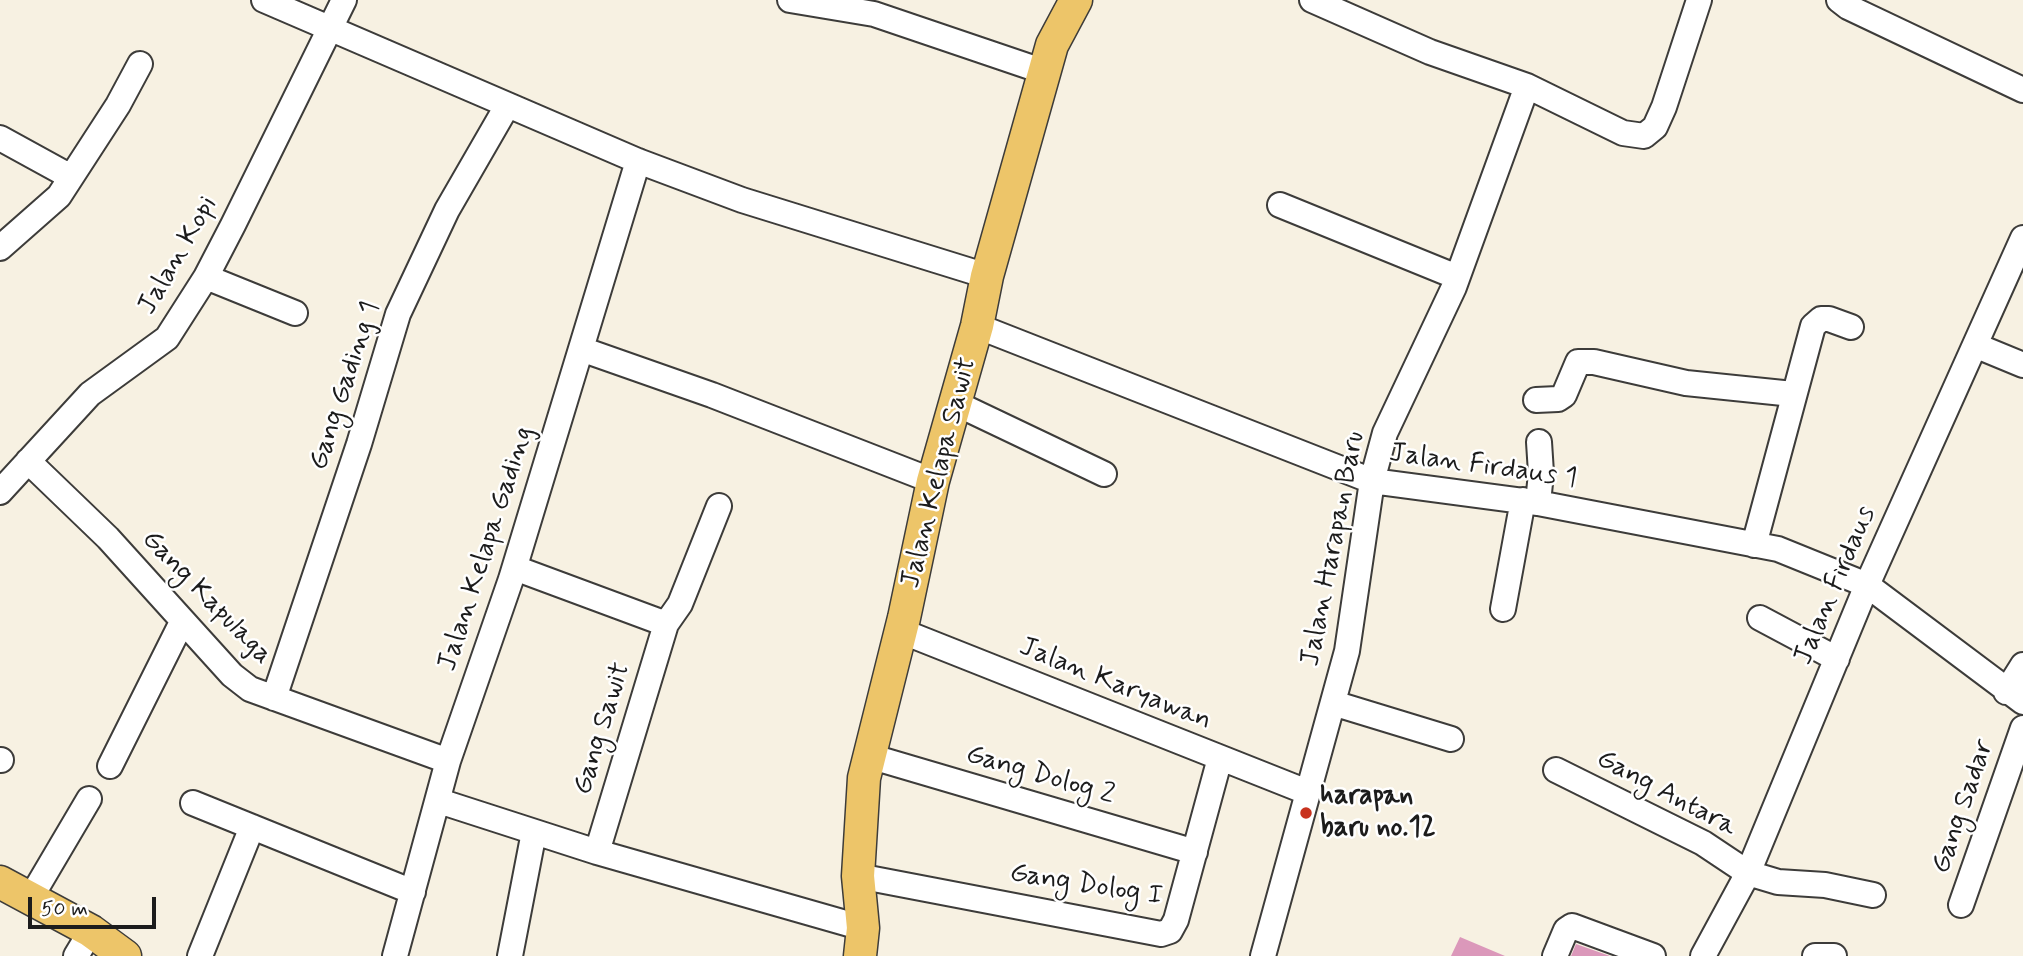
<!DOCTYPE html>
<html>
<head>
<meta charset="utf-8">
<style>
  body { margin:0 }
  #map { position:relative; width:2023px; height:956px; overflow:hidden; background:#f7f1e2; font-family:Mynerve,sans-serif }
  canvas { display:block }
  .scale { position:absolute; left:28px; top:897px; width:128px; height:32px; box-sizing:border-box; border:4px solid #1c1c1c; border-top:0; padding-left:9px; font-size:21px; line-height:24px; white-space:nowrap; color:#1c1c1c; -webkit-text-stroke:5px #fff; paint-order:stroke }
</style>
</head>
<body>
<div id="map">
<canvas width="2023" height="956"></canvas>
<div class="scale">50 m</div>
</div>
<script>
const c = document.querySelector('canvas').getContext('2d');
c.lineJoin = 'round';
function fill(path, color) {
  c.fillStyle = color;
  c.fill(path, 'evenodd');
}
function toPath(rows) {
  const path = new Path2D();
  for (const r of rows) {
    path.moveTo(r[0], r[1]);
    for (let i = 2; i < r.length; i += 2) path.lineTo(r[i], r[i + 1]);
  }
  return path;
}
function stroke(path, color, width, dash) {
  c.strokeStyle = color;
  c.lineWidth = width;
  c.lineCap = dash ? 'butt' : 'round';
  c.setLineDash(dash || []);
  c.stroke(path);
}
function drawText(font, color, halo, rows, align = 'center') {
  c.font = font + ' Mynerve,sans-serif';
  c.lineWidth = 5;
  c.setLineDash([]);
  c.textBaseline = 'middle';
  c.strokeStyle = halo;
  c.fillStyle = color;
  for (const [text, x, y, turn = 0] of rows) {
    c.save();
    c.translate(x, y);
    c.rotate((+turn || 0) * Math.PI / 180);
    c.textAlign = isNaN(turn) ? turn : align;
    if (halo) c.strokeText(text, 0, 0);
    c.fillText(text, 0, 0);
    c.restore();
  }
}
const building = toPath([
  [1460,937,1505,956,1451,956],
  [1576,944,1610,956,1571,956]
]);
const minor = toPath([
  [264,0,638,161,742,200,987,276],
  [790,0,874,14,1045,72],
  [1312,0,1430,52,1527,86,1623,133,1644,136,1655,127,1664,107,1699,0],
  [1839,0,1848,7,2023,90],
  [0,138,71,177],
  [1280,205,1457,277],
  [0,248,59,196,118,105,140,64],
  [206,277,295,313],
  [977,326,1372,481,1538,503,1778,549,1867,585,2023,702],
  [1977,346,2023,365],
  [581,349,712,395,933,481],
  [1536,400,1558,399,1564,395,1578,362,1594,362,1686,383,1793,394],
  [955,403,1104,474],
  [28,461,108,538,232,675,250,689,448,761],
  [0,492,90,394,167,338,206,277,233,225,344,0],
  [1538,503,1541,473,1539,442],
  [1754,545,1813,326,1821,319,1829,319,1851,327],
  [515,568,666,624],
  [1503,609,1523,500],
  [1760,618,1837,659],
  [901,631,1307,792],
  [2006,692,2023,665],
  [274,698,359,444,398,314,447,210,507,106],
  [1333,703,1451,739],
  [869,756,1195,852],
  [0,760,1,760],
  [110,766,182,622],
  [1556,770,1703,843,1748,873,1778,882,1825,885,1873,895],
  [439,801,597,852,863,928],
  [193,803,413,892],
  [597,852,666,624,680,604,719,506],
  [858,876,1161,934,1170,931,1176,920,1220,758],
  [30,899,89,799],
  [1961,905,2023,728],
  [76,956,91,931],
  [200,956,252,827],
  [395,956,448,761,511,579,638,161],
  [510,956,534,832],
  [1263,956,1347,651,1372,481,1385,433,1454,287,1527,86],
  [1555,956,1566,930,1572,926,1653,956],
  [1703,956,1748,873,1867,585,2023,238],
  [1815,956,1834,956]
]);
const major = toPath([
  [0,882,91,931,125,956],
  [860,956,863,928,858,876,864,778,904,618,933,481,977,326,987,276,1052,45,1076,0]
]);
const markers = [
  [1306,813,7,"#c8321e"]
];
const streetNames = [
  ["Jalan Kopi",179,256,-60],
  ["Gang Gading 1",346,386,-72],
  ["Jalan Firdaus 1",1483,467,8],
  ["Jalan Kelapa Sawit",940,473,-76],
  ["Jalan Kelapa Gading",487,549,-72],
  ["Jalan Harapan Baru",1334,549,-79],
  ["Jalan Firdaus",1836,586,-67],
  ["Gang Kapulaga",206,598,46],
  ["Jalan Karyawan",1115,685,22],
  ["Gang Sawit",603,729,-73],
  ["Gang Dolog 2",1040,776,16],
  ["Gang Antara",1666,794,28],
  ["Gang Sadar",1964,807,-71],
  ["Gang Dolog I",1086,886,9]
];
const poiNames = [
  ["harapan",1320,797],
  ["baru no.12",1320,829]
];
fill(building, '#db98ba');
stroke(minor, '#3d3c3a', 28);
stroke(major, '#3d3c3a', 35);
stroke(minor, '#fff', 24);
stroke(major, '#edc569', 32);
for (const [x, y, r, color] of markers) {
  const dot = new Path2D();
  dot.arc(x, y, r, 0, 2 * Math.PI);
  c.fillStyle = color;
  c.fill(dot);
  stroke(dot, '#fff', 2.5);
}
drawText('28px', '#1c1c1c', '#fff', streetNames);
drawText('bold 28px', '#1c1c1c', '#fff', poiNames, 'left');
</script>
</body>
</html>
